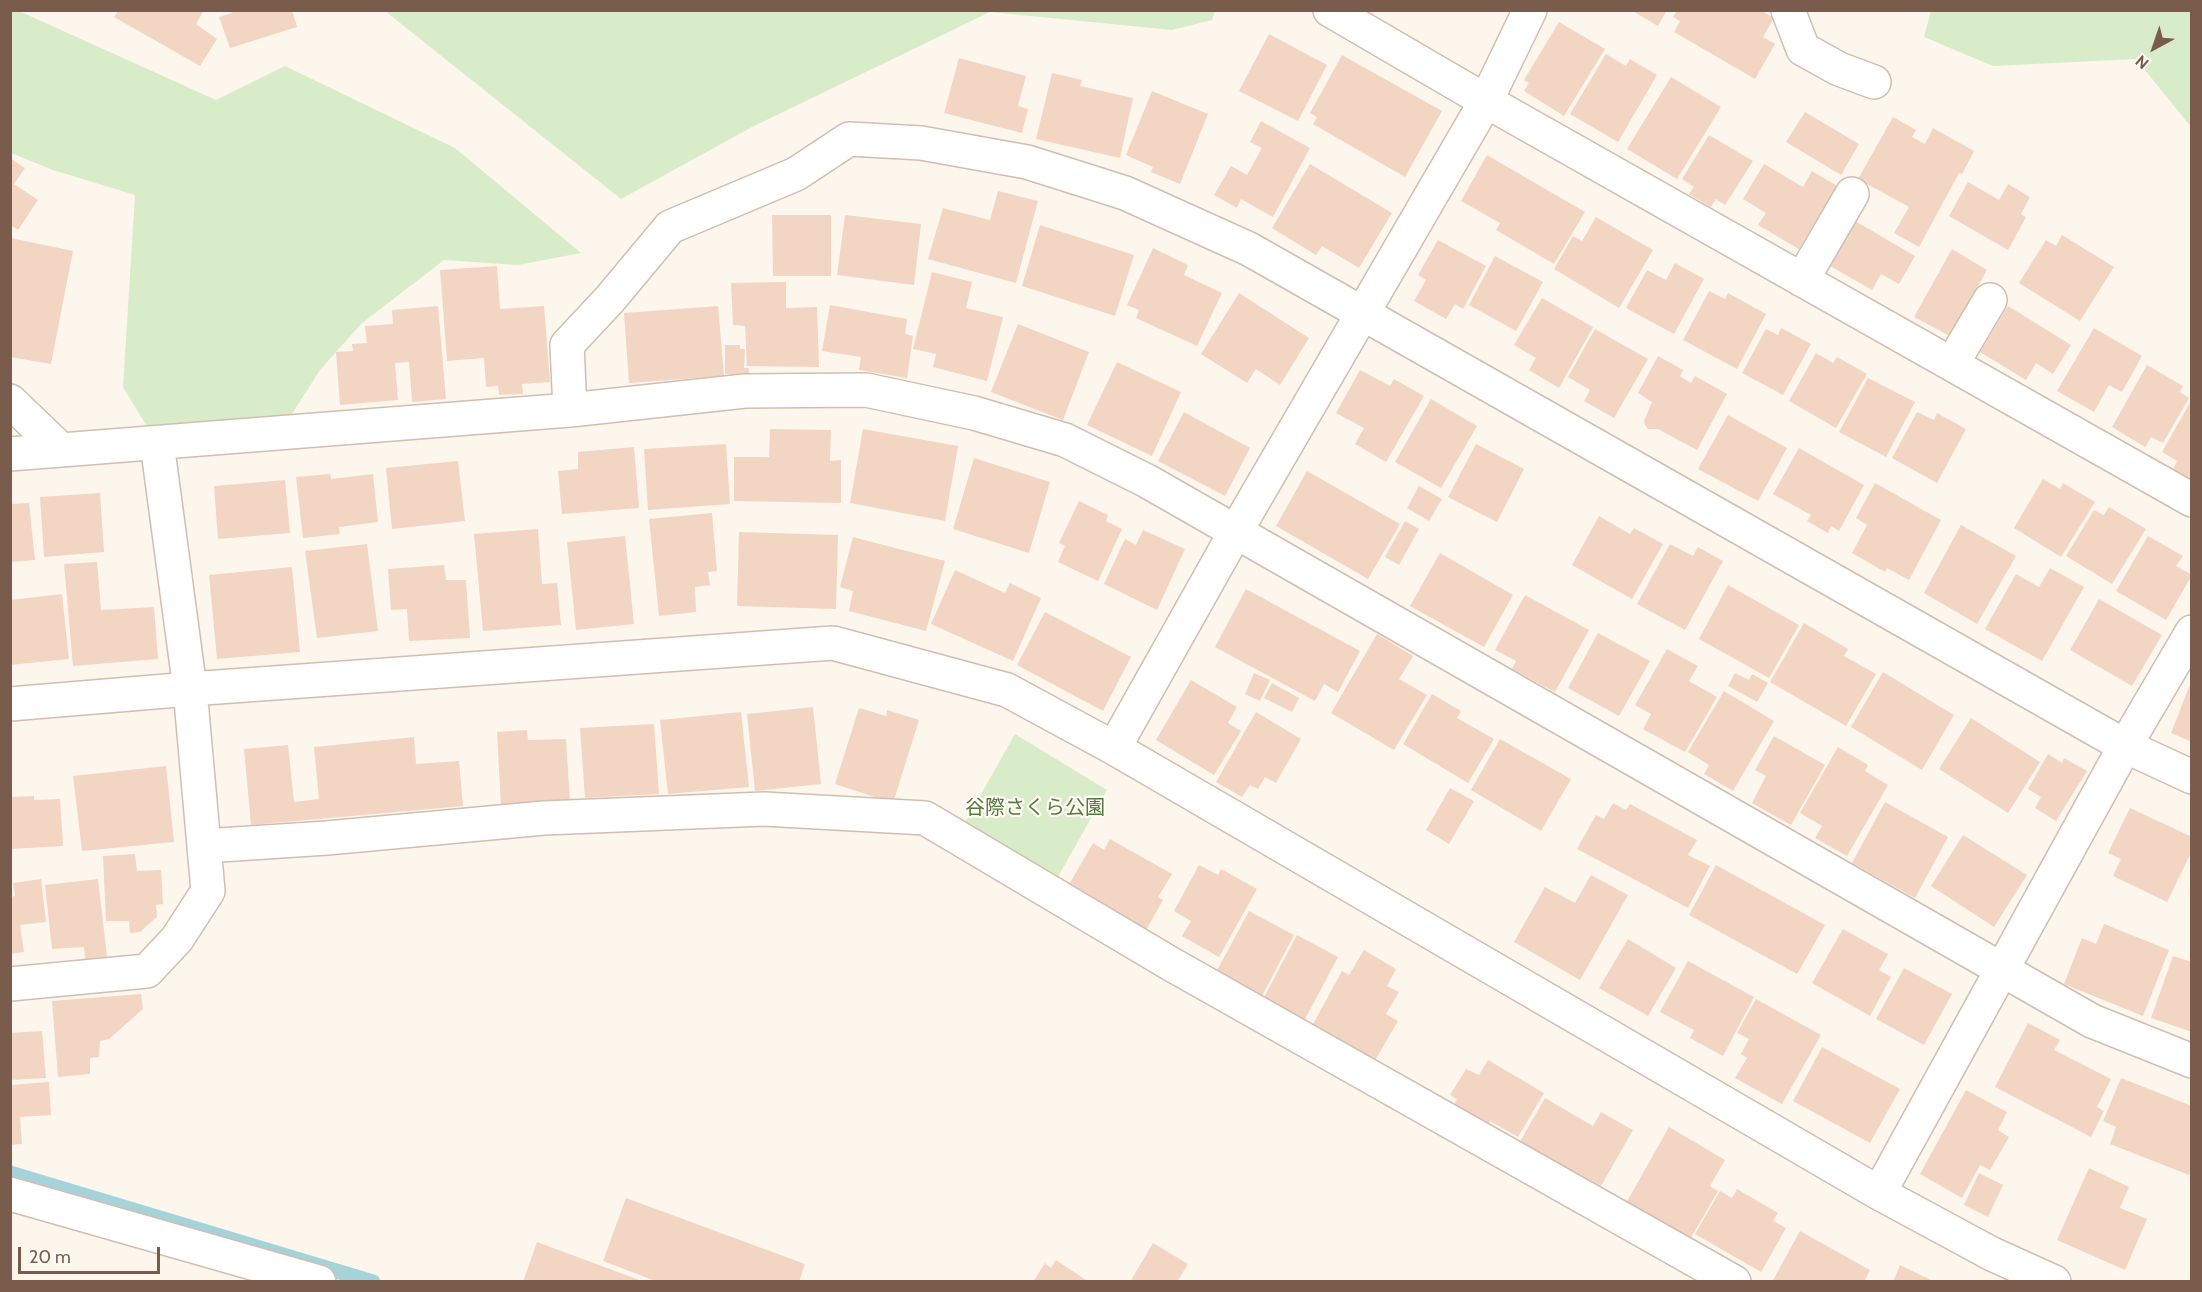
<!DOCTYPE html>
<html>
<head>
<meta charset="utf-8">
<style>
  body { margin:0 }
  #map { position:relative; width:2202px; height:1292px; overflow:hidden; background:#fdf6ec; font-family:Cabin,sans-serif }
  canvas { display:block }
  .frame { position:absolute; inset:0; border:12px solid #7a5c4d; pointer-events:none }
  .north { position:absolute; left:2124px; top:18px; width:60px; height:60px; -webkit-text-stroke:4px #fffaf3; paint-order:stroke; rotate:220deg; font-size:16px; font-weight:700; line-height:24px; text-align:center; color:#7a5c4d }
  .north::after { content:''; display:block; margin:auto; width:21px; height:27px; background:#7a5c4d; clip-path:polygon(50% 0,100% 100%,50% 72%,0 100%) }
  .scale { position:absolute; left:18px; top:1247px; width:142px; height:27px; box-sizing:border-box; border:3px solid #7a5c4d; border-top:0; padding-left:8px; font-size:18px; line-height:21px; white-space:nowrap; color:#7a5c4d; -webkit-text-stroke:4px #fffaf3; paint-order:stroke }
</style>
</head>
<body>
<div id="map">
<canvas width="2202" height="1292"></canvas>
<div class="frame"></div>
<div class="north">N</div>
<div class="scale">20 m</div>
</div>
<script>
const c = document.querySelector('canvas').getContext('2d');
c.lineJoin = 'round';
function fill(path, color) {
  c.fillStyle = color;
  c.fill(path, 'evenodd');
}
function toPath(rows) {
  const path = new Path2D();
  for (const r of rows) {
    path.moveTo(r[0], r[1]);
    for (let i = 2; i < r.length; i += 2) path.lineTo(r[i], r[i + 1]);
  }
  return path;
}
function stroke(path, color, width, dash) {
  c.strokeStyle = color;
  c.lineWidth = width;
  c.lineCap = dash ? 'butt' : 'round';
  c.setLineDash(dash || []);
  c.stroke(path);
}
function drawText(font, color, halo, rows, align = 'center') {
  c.font = font + ' Cabin,"Noto Sans JP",sans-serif';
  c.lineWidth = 4.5;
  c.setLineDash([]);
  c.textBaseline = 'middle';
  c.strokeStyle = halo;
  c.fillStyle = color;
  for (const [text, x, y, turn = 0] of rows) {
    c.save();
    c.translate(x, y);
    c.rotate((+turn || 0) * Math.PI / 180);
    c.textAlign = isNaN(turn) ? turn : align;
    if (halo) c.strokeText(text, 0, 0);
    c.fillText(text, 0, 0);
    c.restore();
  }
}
const green = toPath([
  [10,11,19,11,216,100,285,66,455,148,581,253,518,265,444,260,361,324,320,370,281,431,157,443,123,387,135,195,53,170,11,153],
  [385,11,1215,11,1212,20,1172,30,990,12,752,127,621,199],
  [1931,11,2191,11,2191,127,2136,59,1993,66,1924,37],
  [1015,734,1107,790,1055,882,963,826]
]);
const stream = toPath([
  [10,1173,373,1282]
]);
const building = toPath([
  [119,10,204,10,196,24,217,39,200,66,114,17],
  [231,10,292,10,297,27,230,48,219,17,232,13],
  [1631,10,1667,10,1658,26],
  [1677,10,1760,10,1774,18,1763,37,1775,44,1755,79,1674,32,1680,21,1673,17],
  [1559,22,1605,49,1564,116,1524,91,1529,83,1524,80],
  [1269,34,1327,65,1298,121,1239,91],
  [1606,54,1626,66,1630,59,1657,75,1618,142,1570,114],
  [1342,55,1442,111,1405,177,1313,124,1317,117,1310,113],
  [959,58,1026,76,1018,106,1028,109,1022,133,944,113],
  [1052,73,1082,80,1080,86,1133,98,1120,158,1036,139],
  [1671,77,1721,107,1677,179,1627,149],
  [1152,91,1208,114,1180,184,1151,172,1153,167,1126,155],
  [1805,112,1859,144,1841,175,1786,142],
  [1893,117,1916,130,1912,137,1925,144,1933,128,1974,151,1962,174,1959,173,1919,247,1894,233,1909,207,1858,179],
  [1261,121,1310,148,1273,217,1241,199,1237,208,1214,195,1231,166,1247,175,1262,148,1250,142],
  [1709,135,1753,161,1725,205,1716,199,1711,207,1689,194,1694,187,1682,179],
  [1487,155,1585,212,1554,264,1496,230,1500,223,1461,201],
  [10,158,25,168,14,184,38,200,18,230,10,225],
  [1310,164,1392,213,1359,268,1322,246,1316,255,1272,228],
  [1764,164,1803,187,1812,171,1837,186,1799,249,1758,225,1766,213,1743,199],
  [1968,182,1999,200,2008,184,2030,197,2021,214,2026,217,2008,250,1949,216],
  [998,191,1038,201,1016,283,928,259,943,208,990,220],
  [772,215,831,215,831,276,773,276],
  [845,215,921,224,914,285,837,275],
  [1596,217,1653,250,1619,308,1554,269,1573,236,1582,241],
  [1855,221,1915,256,1899,284,1881,274,1872,290,1830,266],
  [1040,225,1134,255,1115,316,1022,286],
  [2062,235,2114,267,2080,321,2019,283,2046,240,2056,246],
  [11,238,73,251,51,364,10,357],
  [1438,240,1486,266,1463,309,1455,304,1446,319,1414,301,1426,280,1418,275],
  [1153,248,1188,265,1184,275,1222,293,1197,346,1136,318,1139,310,1127,305],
  [1952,249,1987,270,1950,336,1914,317],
  [1495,256,1543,282,1516,331,1469,305],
  [1675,263,1704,279,1674,334,1626,308,1647,270,1666,280],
  [497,266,500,309,544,306,550,382,522,384,523,394,499,395,498,386,486,387,484,358,447,361,440,270],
  [932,272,972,282,966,308,1003,317,987,381,933,367,936,354,913,349],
  [786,282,786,308,817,307,819,367,747,366,745,326,733,325,731,283],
  [1709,291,1725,299,1728,293,1766,314,1737,369,1683,340],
  [1239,293,1309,338,1280,385,1256,369,1247,383,1201,354],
  [1542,298,1593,327,1559,388,1529,370,1536,358,1514,345],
  [830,305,907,319,905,334,913,336,907,378,859,370,861,357,822,351],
  [438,306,446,399,412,402,409,362,395,363,398,400,340,405,336,352,353,351,352,344,367,343,365,326,393,324,392,310],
  [718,306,724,376,629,383,624,313],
  [2008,306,2071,345,2053,374,2036,363,2026,380,1980,352],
  [1018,324,1089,352,1063,420,991,392],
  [1781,328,1811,344,1783,395,1742,373,1766,329,1778,335],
  [2094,328,2142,356,2122,392,2109,385,2094,412,2057,391],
  [1595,329,1648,359,1614,418,1584,401,1590,390,1568,377],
  [725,345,740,345,740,349,745,349,744,368,749,368,749,375,725,374],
  [1816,353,1833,363,1837,357,1867,374,1836,428,1789,401],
  [1658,356,1683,370,1680,376,1691,383,1695,376,1727,394,1697,450,1658,429,1648,429,1645,425,1644,421,1652,402,1638,393],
  [1117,362,1181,392,1152,456,1087,425],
  [2147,365,2183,386,2180,392,2189,398,2163,443,2151,437,2145,447,2112,427],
  [1360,370,1390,386,1394,379,1424,396,1386,462,1355,444,1364,428,1336,413],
  [1868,378,1915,402,1886,457,1839,432],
  [1431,399,1477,426,1441,488,1395,462],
  [2192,399,2192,481,2173,470,2177,461,2162,452],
  [1184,412,1250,448,1225,496,1158,461],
  [1917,412,1934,420,1937,413,1966,429,1937,483,1892,458],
  [1728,415,1787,448,1758,501,1698,469],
  [770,429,831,430,830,461,841,460,841,503,734,501,734,457,769,457],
  [863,429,958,446,945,521,850,503],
  [726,444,730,504,648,510,644,449],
  [1476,444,1524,469,1497,522,1448,497],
  [634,447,639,508,562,514,558,471,578,469,578,452],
  [1799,448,1864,485,1839,531,1831,526,1828,533,1807,521,1811,515,1773,494],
  [974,458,1050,482,1029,553,953,529],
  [458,461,465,521,392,529,386,468],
  [1307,471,1400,524,1368,579,1276,526],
  [330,474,331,479,373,474,378,522,339,527,340,534,303,538,296,477],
  [2043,479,2060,489,2063,483,2095,502,2061,557,2014,528],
  [285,480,290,533,218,539,214,486],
  [1875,483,1941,520,1909,580,1887,568,1885,572,1852,553,1867,525,1856,518],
  [1419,486,1442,499,1429,521,1407,508],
  [100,493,104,552,44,557,40,497],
  [1079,501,1108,515,1106,521,1122,529,1098,581,1058,562,1065,546,1059,543],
  [29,503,35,560,10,562,10,504],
  [2109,507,2146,529,2112,584,2066,556,2094,510,2104,515],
  [712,513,717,571,708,572,710,585,695,587,696,612,659,616,649,519],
  [1599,516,1630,534,1634,528,1663,544,1632,599,1572,565],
  [1405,521,1419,529,1399,565,1385,557],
  [1961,525,2016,556,1977,624,1924,593],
  [538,529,542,584,557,583,561,625,483,631,474,534],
  [1143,530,1185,549,1157,610,1104,584,1125,539,1136,545],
  [739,532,838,535,836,609,737,606],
  [625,536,634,624,576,630,567,542],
  [2148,536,2183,556,2176,566,2192,575,2166,620,2116,591],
  [853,537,945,561,926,631,849,611,853,591,840,587],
  [367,544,378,631,317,638,305,551],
  [1670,544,1693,556,1698,547,1723,561,1685,630,1637,604],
  [1440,553,1513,595,1484,647,1410,606],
  [97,562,101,610,154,607,158,659,73,666,64,564],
  [444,565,446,580,466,580,470,638,409,641,407,609,391,610,388,569],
  [292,567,300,652,217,659,209,575],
  [2050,568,2084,587,2042,661,1985,629,2016,574,2039,587],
  [955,570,1005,593,1010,583,1041,598,1013,661,931,624],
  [1728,585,1799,625,1769,678,1699,639],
  [1246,589,1360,651,1338,692,1324,684,1315,701,1215,647],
  [62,594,69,659,10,665,10,600],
  [1525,595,1589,630,1555,692,1512,669,1516,661,1495,650],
  [2099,599,2162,635,2132,686,2070,650],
  [1045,612,1131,657,1103,711,1017,665],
  [1804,623,1848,649,1844,656,1876,674,1846,726,1770,682],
  [1598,633,1650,661,1619,716,1568,688],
  [1377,634,1413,656,1399,679,1427,695,1394,750,1331,713],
  [1667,649,1698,666,1689,681,1717,697,1685,752,1643,729,1651,714,1635,705],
  [1883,672,1954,715,1922,770,1851,727],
  [1254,673,1270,680,1260,701,1245,694],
  [1735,673,1749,680,1752,674,1768,683,1757,702,1728,686],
  [1191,680,1237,707,1228,723,1241,731,1214,775,1156,740],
  [2191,682,2192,682,2192,742,2171,733],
  [1272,683,1299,698,1292,712,1264,698],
  [1724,691,1774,721,1733,791,1704,774,1709,765,1688,752],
  [1432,694,1461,711,1457,718,1494,739,1468,783,1403,744],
  [813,707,821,784,755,791,747,714],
  [859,708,886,716,887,710,919,720,893,803,835,784],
  [741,712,749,787,668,794,660,720],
  [1256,712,1301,739,1276,783,1265,777,1258,789,1250,785,1242,797,1216,782],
  [1971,718,2040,762,2008,813,1939,769],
  [654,724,659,794,585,798,580,728],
  [527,730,528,740,566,739,570,802,501,806,497,732],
  [1774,736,1825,765,1791,825,1752,803,1766,776,1755,770],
  [414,737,416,764,459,761,463,806,251,825,244,749,288,745,294,802,319,799,314,747],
  [1500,739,1571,779,1541,831,1471,790],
  [1838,747,1868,765,1865,771,1888,785,1847,856,1815,838,1822,826,1800,813],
  [2048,754,2062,763,2064,758,2087,771,2056,821,2035,808,2041,797,2028,789],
  [166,766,174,842,82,851,73,776],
  [1450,788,1474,801,1449,844,1426,830],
  [34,796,34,800,60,799,63,846,10,849,10,797],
  [1885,802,1948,837,1915,898,1852,863],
  [1613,803,1626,810,1630,804,1697,840,1688,855,1710,866,1688,908,1577,849,1596,815,1604,819],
  [2130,808,2192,837,2192,851,2167,902,2113,876,2121,859,2108,853],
  [1963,835,2027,875,1994,927,1931,886],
  [1110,839,1172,874,1158,897,1163,900,1145,932,1067,888,1093,843,1104,850],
  [135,854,137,871,161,870,163,904,156,905,157,917,140,932,130,933,129,921,106,921,103,856],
  [1199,865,1218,875,1221,869,1257,889,1219,957,1182,936,1191,921,1174,911],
  [1716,865,1825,925,1797,974,1689,915],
  [1591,875,1628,895,1580,980,1514,942,1545,887,1575,903],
  [41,879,46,922,20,925,24,952,10,954,10,897,15,896,13,883],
  [98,879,107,957,85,959,84,947,52,949,45,885],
  [1249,911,1294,935,1261,998,1215,974],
  [2104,924,2169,950,2143,1016,2064,984,2082,938,2096,944],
  [1843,929,1888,954,1879,970,1891,977,1870,1016,1812,983],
  [1297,935,1338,957,1303,1023,1262,1001],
  [1628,939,1676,968,1648,1016,1599,988],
  [1364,950,1396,969,1387,986,1399,992,1386,1014,1398,1021,1374,1062,1312,1026,1342,971,1349,975],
  [2173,956,2192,962,2192,1032,2151,1018],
  [1688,961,1754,997,1723,1056,1690,1038,1694,1030,1660,1012],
  [1904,968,1952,994,1924,1045,1876,1019],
  [141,994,143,1009,109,1039,100,1041,99,1057,90,1058,90,1074,58,1077,52,1001],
  [1756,999,1821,1035,1782,1104,1735,1078,1747,1058,1741,1054,1749,1039,1737,1033],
  [2028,1023,2060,1040,2054,1050,2111,1079,2097,1107,2104,1111,2091,1137,1995,1087],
  [42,1031,46,1078,10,1080,10,1033],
  [1822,1047,1900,1089,1870,1143,1793,1101],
  [1488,1060,1544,1093,1518,1137,1490,1121,1485,1128,1452,1109,1457,1099,1450,1095,1466,1069,1479,1075],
  [2121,1078,2192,1106,2192,1168,2189,1175,2110,1144,2116,1127,2103,1121],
  [49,1082,51,1115,20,1117,22,1144,10,1145,10,1085],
  [1966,1090,2007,1112,1998,1130,2009,1137,1990,1170,1980,1165,1962,1198,1920,1174],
  [1545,1098,1593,1126,1601,1112,1633,1130,1601,1186,1576,1172,1573,1177,1518,1145],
  [1669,1127,1725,1160,1710,1186,1718,1191,1689,1241,1625,1205],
  [2089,1168,2129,1187,2120,1208,2147,1219,2125,1270,2057,1240],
  [1979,1173,2003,1185,1988,1217,1964,1205],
  [1737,1189,1778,1213,1773,1221,1786,1228,1761,1272,1695,1234,1720,1191,1732,1198],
  [626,1198,805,1264,799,1282,658,1282,603,1261],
  [1800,1231,1870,1270,1864,1282,1772,1282],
  [537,1242,642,1281,642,1282,523,1282],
  [1153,1243,1188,1264,1177,1282,1130,1282],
  [1056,1260,1089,1282,1033,1282,1045,1263,1051,1268],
  [1900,1265,1935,1282,1893,1282]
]);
const minor = toPath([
  [1330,10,1486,101,2192,500],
  [1788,10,1803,49,1839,69,1874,82],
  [1802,280,1852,194],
  [1952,364,1990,300],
  [10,401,61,450],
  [570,410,567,345,610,299,670,227,796,174,849,139,921,143,1027,162,1125,193,1249,249,2125,746,2192,777],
  [10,454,570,410,745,391,866,390,974,413,1065,440,1147,481,2092,1021,2192,1061],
  [10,704,190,689,833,643,1007,690,1114,748,1879,1193,1992,1254,2054,1282],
  [1114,748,1236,531,1486,101,1530,10],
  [204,846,327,838,544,818,764,809,925,818,1171,964,1734,1282],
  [10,984,147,971,177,939,208,891,190,689,157,443],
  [1879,1193,2125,746,2192,632],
  [10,1194,319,1282]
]);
const parkNames = [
  ["谷際さくら公園",1035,808]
];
fill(green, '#d8ecc9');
stroke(stream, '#a5d3da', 15);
fill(building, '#f3d5c3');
stroke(minor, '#d1beb0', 36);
stroke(minor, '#fff', 33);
drawText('20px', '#537a41', '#fffaf3', parkNames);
</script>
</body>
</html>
